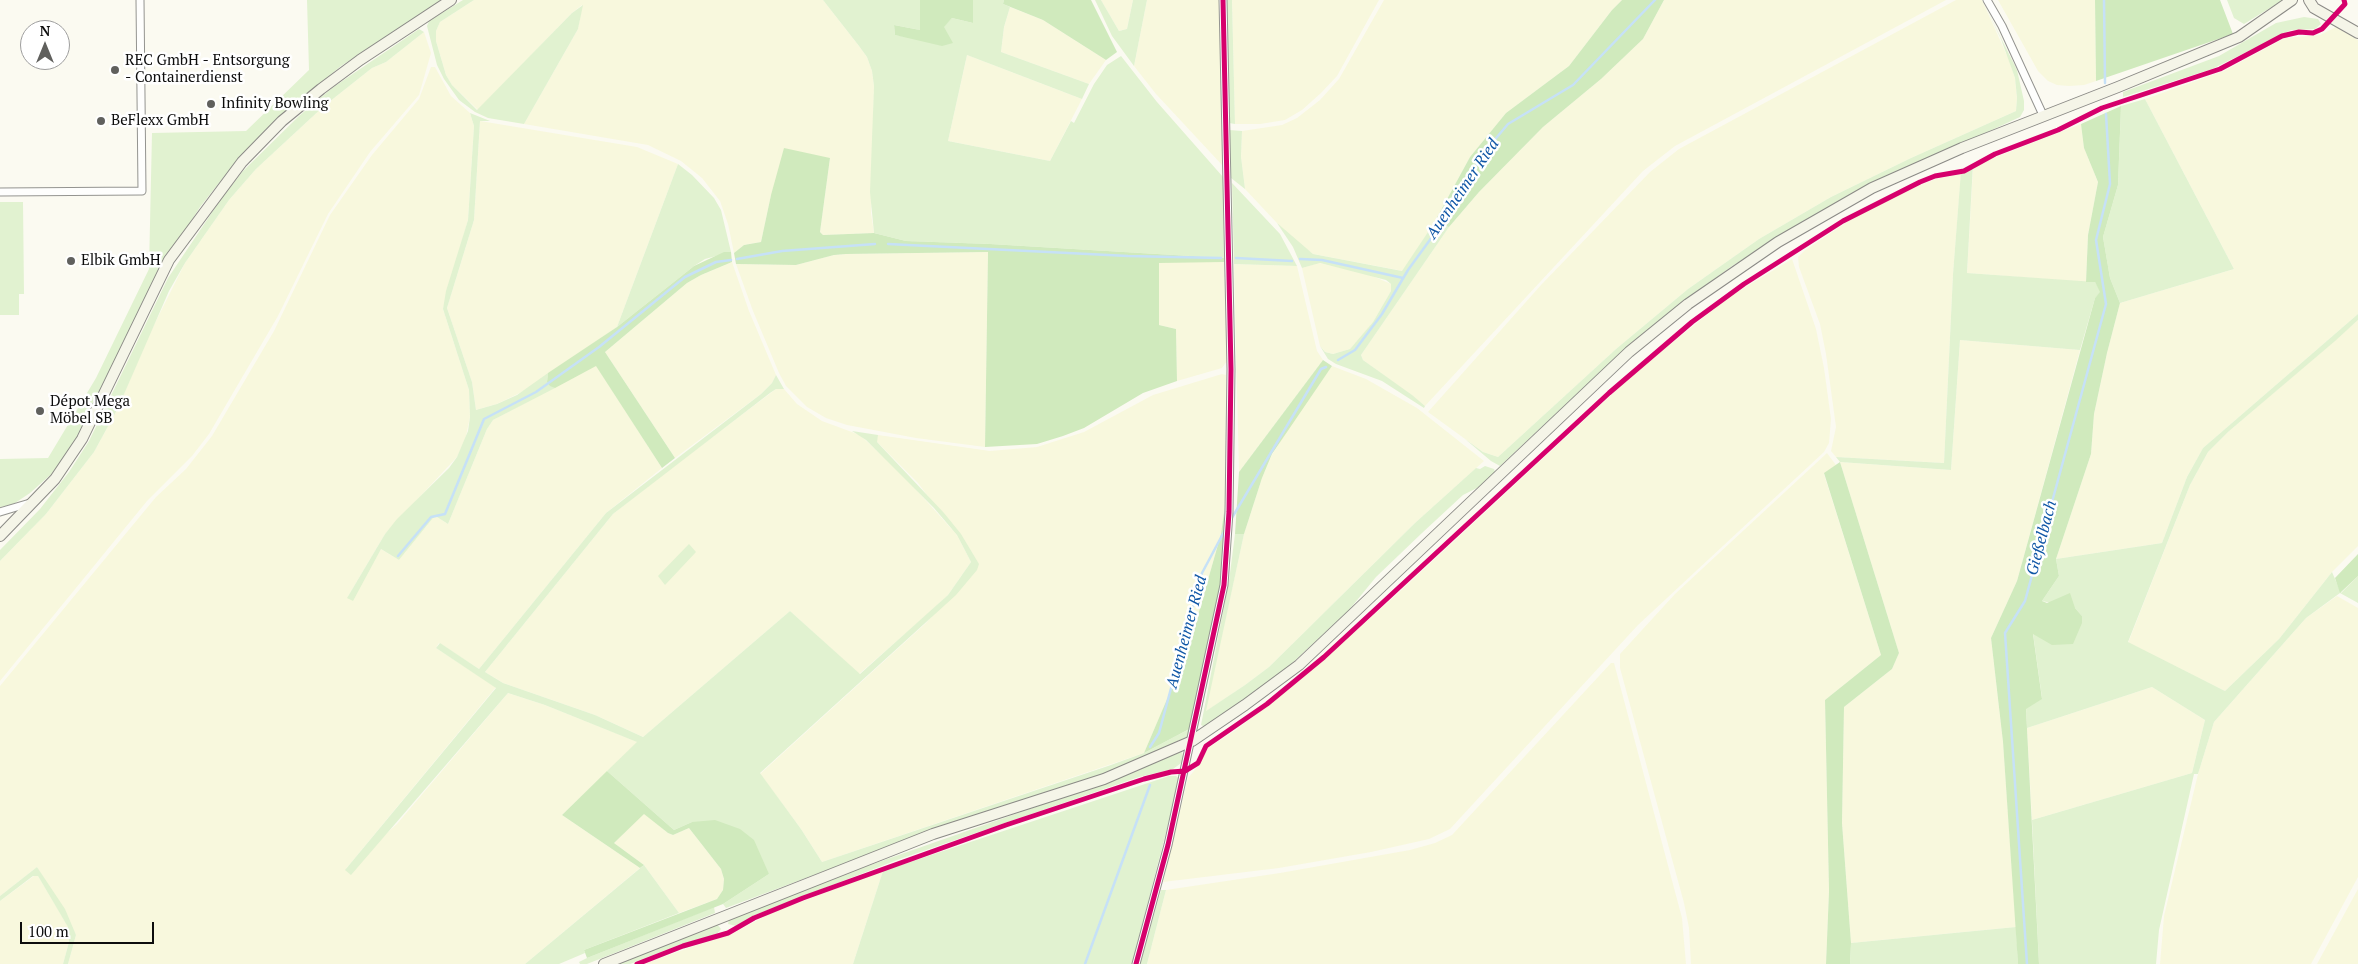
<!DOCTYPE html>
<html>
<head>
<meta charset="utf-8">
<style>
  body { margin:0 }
  #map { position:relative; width:2358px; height:964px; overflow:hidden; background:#fbfaf1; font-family:"PT Serif",serif }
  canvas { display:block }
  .north { position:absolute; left:20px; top:20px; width:50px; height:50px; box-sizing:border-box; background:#fff; border:1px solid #9e9e9e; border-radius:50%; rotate:0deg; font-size:14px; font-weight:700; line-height:20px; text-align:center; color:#0d0d0d }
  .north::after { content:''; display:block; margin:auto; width:18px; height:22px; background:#60605d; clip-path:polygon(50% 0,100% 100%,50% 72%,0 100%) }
  .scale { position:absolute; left:20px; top:922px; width:134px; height:22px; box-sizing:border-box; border:2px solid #0d0d0d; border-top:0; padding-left:6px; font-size:15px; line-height:18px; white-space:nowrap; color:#0d0d0d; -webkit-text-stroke:4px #fff; paint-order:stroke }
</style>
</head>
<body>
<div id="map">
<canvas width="2358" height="964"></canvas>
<div class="north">N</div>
<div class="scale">100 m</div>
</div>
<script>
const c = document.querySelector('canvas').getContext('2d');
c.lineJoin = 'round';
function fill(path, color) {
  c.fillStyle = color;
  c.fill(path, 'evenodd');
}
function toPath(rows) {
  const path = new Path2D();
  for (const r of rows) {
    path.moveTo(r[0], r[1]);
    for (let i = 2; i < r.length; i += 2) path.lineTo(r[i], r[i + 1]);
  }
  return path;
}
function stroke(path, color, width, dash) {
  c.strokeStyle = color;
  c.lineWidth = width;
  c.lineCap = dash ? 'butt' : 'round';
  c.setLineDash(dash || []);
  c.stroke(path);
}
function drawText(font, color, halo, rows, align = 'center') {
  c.font = font + ' "PT Serif",serif';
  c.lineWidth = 5;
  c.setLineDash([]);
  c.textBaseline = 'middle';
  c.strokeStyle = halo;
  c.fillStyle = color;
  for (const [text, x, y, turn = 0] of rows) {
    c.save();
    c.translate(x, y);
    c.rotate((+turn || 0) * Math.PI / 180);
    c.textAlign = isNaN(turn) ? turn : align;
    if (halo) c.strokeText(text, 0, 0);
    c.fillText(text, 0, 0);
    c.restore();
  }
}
const farmland = toPath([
  [474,0,823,0,859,46,867,57,872,71,874,86,871,213,874,233,823,235,820,232,830,158,771,195,761,242,744,245,734,253,728,224,720,201,702,178,681,161,648,145,524,124,578,29,582,5,572,13,478,110,452,85,446,75,436,41,436,31,440,22],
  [1101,0,1133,0,1127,29,1119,31],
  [1147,0,1220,0,1223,166,1156,94,1134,66],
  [1232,0,1379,0,1337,76,1321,93,1302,110,1285,120,1260,124,1235,124],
  [1384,0,1622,0,1612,10,1569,66,1506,113,1470,157,1434,223,1403,271,1313,254,1291,238,1245,189,1241,157,1242,131,1282,125,1297,118,1320,100,1339,79],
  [1664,0,1946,0,1675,146,1643,171,1425,406,1363,360,1361,355,1449,227,1479,192,1543,127,1601,79,1643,39],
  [1956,0,1982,0,2009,60,2015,78,2017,98,2016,111,1911,158,1831,197,1759,239,1688,289,1616,349,1498,457,1483,452,1428,412,1541,285,1650,172,1679,149],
  [1998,0,2095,0,2096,81,2084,85,2069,86,2057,85,2048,81,2038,71],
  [1010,7,1043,20,1106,60,1089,84,1001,52,1004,27],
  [2336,27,2358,40,2358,314,2203,448,2187,477,2162,543,2056,559,2091,454,2094,414,2107,353,2120,303,2234,269,2145,99,2224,71,2285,38,2320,35],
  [424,32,431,53,419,95,370,152,328,214,278,316,209,434,192,456,147,501,0,681,0,561,46,514,94,452,118,408,147,339,185,263,229,200,256,169,324,106,372,68,386,62],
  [967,55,1082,99,1050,161,948,141],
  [431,67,435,67,451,96,470,113,474,126,468,220,443,309,469,390,470,417,465,441,457,457,385,534,347,598,381,549,399,560,433,518,437,517,448,524,487,429,493,420,596,365,662,468,606,513,479,669,439,643,436,648,496,687,345,870,397,824,508,693,545,705,638,742,562,815,640,868,525,964,68,964,76,935,37,867,0,896,0,686,156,497,186,469,212,436,274,331,330,215,372,155,419,99],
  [480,121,637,147,678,164,617,327,532,387,497,404,476,410,472,382,447,308,474,220],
  [2081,124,2084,148,2098,182,2088,235,2086,282,1967,273,1973,169,1986,161],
  [1961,174,1953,274,1944,463,1836,457,1831,451,1836,427,1826,354,1820,324,1799,267,1798,257,1804,251,1856,216,1913,188,1936,179],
  [988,252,985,447,916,438,847,425,826,418,807,407,786,386,779,373,753,311,736,264,796,265,834,255,846,254],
  [1792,259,1816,329,1824,368,1831,419,1829,443,1824,452,1638,625,1450,829,1429,839,1371,852,1279,868,1163,882,1188,778,1198,766,1208,748,1236,730,1299,681,1394,597,1636,372,1729,297],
  [732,262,749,311,776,375,772,383,761,394,675,458,605,352,687,283,701,275],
  [1159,262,1224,262,1227,361,1222,368,1177,381,1176,329,1159,325],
  [1319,263,1368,274,1391,284,1391,291,1373,322,1359,339,1350,349,1333,354,1325,352,1320,346,1302,268],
  [1234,264,1297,266,1317,351,1323,360,1239,472],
  [2358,320,2358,546,2332,572,2279,639,2225,691,2128,643,2190,485,2208,452,2228,432],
  [1960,340,2080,350,2017,581,1991,638,2003,742,2016,927,1851,943,1842,823,1844,707,1892,669,1899,653,1840,462,1951,470],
  [1332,366,1366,379,1417,408,1484,461,1415,523,1269,667,1245,685,1205,712,1244,534,1262,478,1272,455,1295,417],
  [1222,374,1226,375,1225,505,1221,534,1188,650,1144,753,822,862,801,829,760,774,926,623,978,564,918,483,876,441,878,435,990,451,1037,447,1084,432,1153,395],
  [776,389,784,389,797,404,822,421,860,435,902,474,957,535,971,562,948,595,929,613,859,674,790,611,643,737,595,715,503,683,485,672,613,514,662,475],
  [1827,453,1836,465,1824,474,1881,655,1825,700,1829,891,1826,964,1691,964,1689,928,1684,903,1620,668,1620,654,1675,594],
  [2337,596,2358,608,2358,877,2311,964,2160,964,2164,916,2198,774,2214,722,2306,618],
  [1611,663,1614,663,1682,918,1686,964,1147,964,1166,890,1280,873,1410,850,1435,843,1452,835],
  [2152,687,2205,720,2192,773,2032,820,2027,728],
  [644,813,668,833,673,835,689,828,721,869,724,879,723,890,717,899,679,913,644,865,614,843],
  [883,871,853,964,644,964,697,945,730,935,771,913],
  [34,876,38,876,68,926,69,942,63,964,0,964,0,901],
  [2358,889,2358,964,2317,964]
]);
const green = toPath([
  [307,0,442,0,341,66,267,128,234,164,200,207,153,282,92,414,71,449,57,469,30,493,12,505,0,507,0,459,48,458,96,378,149,269,152,133,246,131,309,70],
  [463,0,474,0,440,22,436,31,436,41,446,75,452,85,477,110,572,13,583,5,578,29,524,124,488,118,475,112,459,100,444,79,437,65,427,26,429,21],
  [823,0,920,0,920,30,894,25,895,35,919,39,943,27,952,18,973,23,973,0,1004,0,1003,4,1010,7,1004,27,1001,52,1089,84,1082,99,967,55,948,141,1050,161,1071,121,1074,123,1094,84,1107,65,1121,56,1157,102,1223,177,1224,258,990,244,906,241,874,233,870,192,874,86,872,71,867,57,859,46],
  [1095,0,1101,0,1119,31,1127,29,1133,0,1147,0,1134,66,1112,36],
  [1226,0,1232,0,1235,124,1229,123],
  [1982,0,2017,70,2024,101,2024,110,2020,117,1842,199,1732,266,1694,294,1612,361,1500,466,1491,461,1465,439,1483,452,1498,457,1616,349,1688,289,1759,239,1831,197,1911,158,2016,111,2017,98,2015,78,2001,39],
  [2227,0,2283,0,2244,24,2234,18],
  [2304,17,2318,19,2321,24,2315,29,2291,30,2212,69,2123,97,2123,92,2219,56,2276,23],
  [419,29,424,32,386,62,372,68,324,106,256,169,229,200,185,263,169,291,118,408,94,452,46,514,0,561,0,550,40,509,69,472,89,441,168,278,221,199,243,171,299,116,332,88],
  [2145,99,2234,269,2120,303,2110,278,2103,237,2118,185,2121,106],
  [470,113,490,121,480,121,474,220,447,308,472,382,476,410,497,404,517,395,548,373,547,382,555,388,493,420,487,429,448,524,437,517,433,518,399,560,381,549,353,601,347,598,385,534,397,519,449,468,457,457,468,431,470,417,469,390,443,309,446,291,468,220,474,126],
  [1229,130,1242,131,1241,157,1245,189,1231,178],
  [678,164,692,175,714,198,721,210,731,252,705,259,694,266,617,327],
  [1973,164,1967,273,2095,282,2101,292,2095,298,2080,350,1960,340,1951,470,1840,462,1836,457,1944,463,1953,274,1961,171],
  [1232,183,1280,234,1297,266,1234,264],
  [0,202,23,202,24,294,19,294,19,315,0,315],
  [1277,223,1313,254,1402,271,1434,223,1449,227,1361,355,1363,360,1412,395,1425,406,1424,408,1382,381,1336,364,1328,359,1320,346,1325,352,1333,354,1350,349,1373,322,1391,291,1391,284,1386,280,1320,263,1302,268,1293,247],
  [2358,314,2358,320,2335,341,2228,432,2208,452,2190,485,2128,642,2225,691,2279,639,2332,572,2341,593,2358,576,2358,603,2340,593,2306,618,2214,722,2198,774,2194,774,2159,930,2156,964,2039,964,2032,820,2192,773,2205,720,2152,687,2027,728,2026,708,2042,698,2033,633,2082,616,2075,608,2042,601,2059,576,2056,559,2162,543,2187,477,2203,448],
  [776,375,784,389,776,389,770,393,613,514,485,672,503,683,595,715,643,737,790,611,860,674,948,595,971,562,957,535,934,508,866,440,852,431,878,435,877,442,944,513,961,534,979,564,977,570,956,595,760,773,801,829,822,862,1108,766,1144,753,1193,727,1190,735,1150,755,1090,779,907,840,726,908,723,904,769,874,692,822,674,830,607,771,637,742,545,705,508,693,351,875,345,870,496,688,436,648,440,643,479,669,606,513,761,394,772,383],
  [1485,466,1494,469,1495,472,1479,487,1463,495,1422,533,1376,577,1349,610,1288,667,1259,691,1205,727,1201,725,1229,581,1235,534,1244,534,1206,711,1245,685,1269,667,1415,523,1476,468,1480,469],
  [689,544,696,552,665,585,658,576],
  [1177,752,1182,752,1184,761,1173,769,1139,777,897,860,755,915,736,926,728,924,729,919,799,890,1058,799],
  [1169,776,1176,776,1179,778,1178,786,1132,964,853,964,883,871],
  [644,865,679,913,584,950,585,953,559,964,525,964],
  [37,867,65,909,76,935,68,964,63,964,69,942,68,927,38,876,33,876,0,901,0,896],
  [1161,890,1166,890,1147,964,1140,964],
  [714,907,715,913,587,964,580,964,579,962,587,958],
  [717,924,721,929,717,934,679,945,630,964,613,964],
  [2016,927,2018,964,1850,964,1851,943]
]);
const forest = toPath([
  [920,0,973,0,973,23,952,18,944,27,953,43,942,46,895,35,894,25,920,30],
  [1004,0,1091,0,1117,52,1106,60,1043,20,1003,4],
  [1622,0,1664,0,1643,39,1601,79,1543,127,1479,192,1449,227,1434,223,1470,157,1506,113,1569,66,1612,10],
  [2095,0,2220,0,2233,34,2096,81],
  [2121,106,2118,185,2103,237,2110,278,2120,303,2107,353,2094,414,2091,454,2056,559,2059,576,2042,601,2047,603,2070,593,2075,608,2082,616,2082,623,2073,644,2052,645,2033,634,2042,699,2026,709,2039,964,2018,964,2003,742,1991,638,2017,581,2095,298,2100,292,2095,282,2086,282,2088,235,2098,182,2084,148,2081,124],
  [784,148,830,158,820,232,823,235,874,233,906,241,990,244,1224,258,1224,262,1159,263,1159,325,1176,329,1177,381,1143,393,1084,428,1063,436,1037,444,985,447,988,252,846,254,834,255,796,265,736,264,734,253,744,245,761,242,771,195],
  [724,252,731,252,732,262,701,275,687,283,605,352,675,458,662,468,596,366,555,388,550,386,547,382,548,373,617,327,694,266],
  [1323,360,1332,366,1272,454,1262,478,1244,534,1235,534,1239,472],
  [1840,462,1899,653,1892,669,1844,707,1842,823,1851,943,1850,964,1826,964,1829,891,1825,700,1881,655,1824,473],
  [1225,505,1219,606,1193,727,1144,753,1188,650,1221,534],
  [2358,554,2358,576,2340,593,2335,578],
  [607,771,674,830,692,822,715,820,740,829,754,840,769,874,723,904,587,958,584,950,717,899,723,890,724,879,721,869,689,828,673,835,668,833,644,814,614,843,644,865,640,868,562,815]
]);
const stream = toPath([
  [2104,0,2105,83],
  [888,244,1128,256,1221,258],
  [1236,258,1292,261],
  [737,259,782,251,875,244],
  [1300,259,1322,260,1403,278],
  [1338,360,1355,350,1382,314,1408,270,1456,204,1481,156,1508,124,1573,85,1655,0],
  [1230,521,1321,369,1326,367],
  [398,556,431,517,445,514,484,419,536,392,599,347,685,277,716,262,731,260],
  [1150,747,1159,733,1202,573,1225,530],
  [1085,964,1150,785],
  [2027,964,2005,633,2025,601,2106,304,2096,240,2110,184,2106,114]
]);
const street = toPath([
  [1987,0,2002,26,2043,115],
  [0,192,142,191,140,0],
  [0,512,30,503],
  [1136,964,1168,845,1224,585,1229,512,1231,369,1223,0]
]);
const secondary = toPath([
  [2309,0,2314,8,2358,33],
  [0,536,55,479,82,439,169,260,242,162,282,121,321,89,360,60,451,0],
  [604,964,933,834,1104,779,1192,741,1245,705,1299,665,1629,352,1688,304,1778,242,1872,188,1962,148,2118,87,2239,37,2292,0]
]);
const cycleway = toPath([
  [637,964,683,946,728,933,754,918,803,898,1006,825,1144,779,1171,772,1185,771,1198,763,1206,746,1267,704,1324,657,1609,393,1692,322,1744,284,1843,221,1920,182,1935,176,1964,171,1995,154,2058,130,2102,108,2220,69,2282,36,2299,32,2313,33,2322,29,2345,4,2344,0],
  [1136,964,1168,845,1224,585,1229,512,1231,369,1223,0]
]);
const markers = [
  [115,70,5,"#60605d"],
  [211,104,5,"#60605d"],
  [101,121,5,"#60605d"],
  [71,261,5,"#60605d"],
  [40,411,5,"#60605d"]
];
const poiNames = [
  ["REC GmbH - Entsorgung",125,61],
  ["- Containerdienst",125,78],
  ["Infinity Bowling",221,104],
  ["BeFlexx GmbH",111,121],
  ["Elbik GmbH",81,261],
  ["Dépot Mega",50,402],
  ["Möbel SB",50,419]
];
const waterNames = [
  ["Auenheimer Ried",1463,189,-56],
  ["Gießelbach",2042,538,-75],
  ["Auenheimer Ried",1187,632,-75]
];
fill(farmland, '#f8f8dd');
fill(green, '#e1f2d0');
fill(forest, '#d0eabd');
stroke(stream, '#c6e1f7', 2.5);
stroke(street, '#949490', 9);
stroke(secondary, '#8b8a86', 12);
stroke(street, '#fefefd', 7);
stroke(secondary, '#f5f5e8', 10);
stroke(cycleway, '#d6006c', 5);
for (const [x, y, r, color] of markers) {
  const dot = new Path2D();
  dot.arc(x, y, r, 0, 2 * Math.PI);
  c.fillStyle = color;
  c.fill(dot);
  stroke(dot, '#fff', 2);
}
drawText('15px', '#0d0d0d', '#fff', poiNames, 'left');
drawText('italic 16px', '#0f56a6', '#fff', waterNames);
</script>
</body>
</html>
